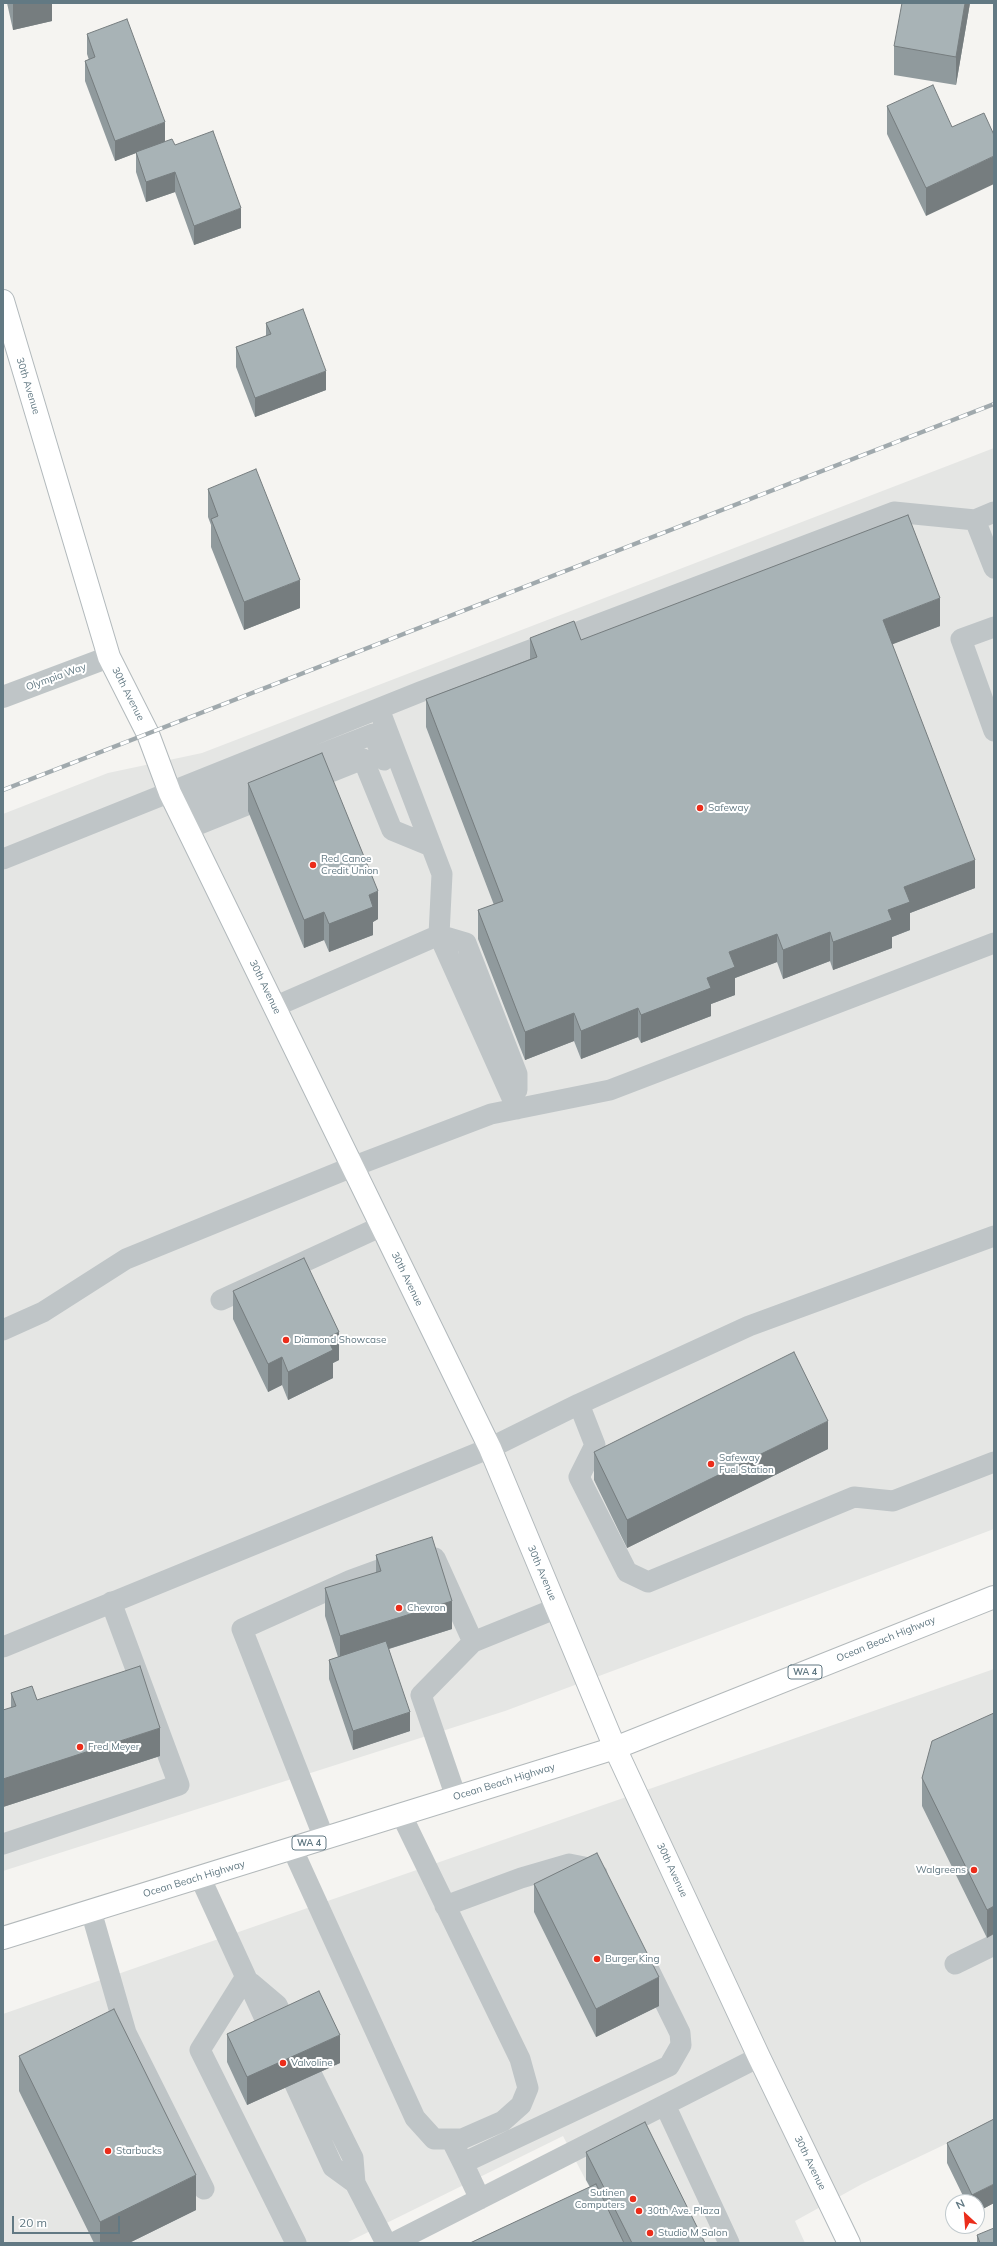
<!DOCTYPE html>
<html>
<head>
<meta charset="utf-8">
<style>
  body { margin:0 }
  #map { position:relative; width:997px; height:2246px; overflow:hidden; background:#f5f4f1; font-family:Mulish,sans-serif }
  canvas { display:block }
  .frame { position:absolute; inset:0; border:4px solid #627983; pointer-events:none }
  .north { position:absolute; left:945px; top:2194px; width:40px; height:40px; box-sizing:border-box; background:#fff; border:1px solid #c0c9cd; border-radius:50%; rotate:334deg; font-size:11px; font-weight:700; line-height:16px; text-align:center; color:#627983 }
  .north::after { content:''; display:block; margin:auto; width:14px; height:18px; background:#eb2d1b; clip-path:polygon(50% 0,100% 100%,50% 72%,0 100%) }
  .scale { position:absolute; left:12px; top:2216px; width:108px; height:18px; box-sizing:border-box; border:2px solid #627983; border-top:0; padding-left:5px; font-size:12px; line-height:14px; white-space:nowrap; color:#627983; -webkit-text-stroke:3px #fff; paint-order:stroke }
</style>
</head>
<body>
<div id="map">
<canvas width="997" height="2246"></canvas>
<div class="frame"></div>
<div class="north">N</div>
<div class="scale">20 m</div>
</div>
<script>
const c = document.querySelector('canvas').getContext('2d');
c.lineJoin = 'round';
function fill(path, color) {
  c.fillStyle = color;
  c.fill(path, 'evenodd');
}
function toPath(rows) {
  const path = new Path2D();
  for (const r of rows) {
    path.moveTo(r[0], r[1]);
    for (let i = 2; i < r.length; i += 2) path.lineTo(r[i], r[i + 1]);
  }
  return path;
}
function stroke(path, color, width, dash) {
  c.strokeStyle = color;
  c.lineWidth = width;
  c.lineCap = dash ? 'butt' : 'round';
  c.setLineDash(dash || []);
  c.stroke(path);
}
function drawText(font, color, halo, rows, align = 'center') {
  c.font = font + ' Mulish,sans-serif';
  c.lineWidth = 4;
  c.setLineDash([]);
  c.textBaseline = 'middle';
  c.strokeStyle = halo;
  c.fillStyle = color;
  for (const [text, x, y, turn = 0] of rows) {
    c.save();
    c.translate(x, y);
    c.rotate((+turn || 0) * Math.PI / 180);
    c.textAlign = isNaN(turn) ? turn : align;
    if (halo) c.strokeText(text, 0, 0);
    c.fillText(text, 0, 0);
    c.restore();
  }
}
const built = toPath([
  [994,448,994,1529,505,1711,3,1871,3,814,108,773,202,753],
  [994,1669,994,2121,862,2184,795,2221,805,2243,618,2243,563,2136,346,2243,3,2243,3,2014]
]);
const lane = toPath([
  [975,520,994,568],
  [994,627,961,639,994,731],
  [379,709,442,874,439,935,517,1109],
  [303,783,363,759,392,830,431,846],
  [178,810,373,734,384,760],
  [187,829,274,794],
  [3,859,420,692,894,512,975,520,994,512],
  [274,1007,439,935,466,943,517,1074,517,1090],
  [221,1300,382,1226],
  [3,1330,43,1312,126,1259,352,1167,491,1114,610,1090,994,943],
  [579,1404,595,1445,579,1477,627,1572,648,1582,854,1497,893,1501,994,1462],
  [435,1558,473,1642,421,1695,456,1797],
  [473,1642,557,1608],
  [3,1647,490,1448,579,1404,749,1326,994,1236],
  [324,1838,242,1629,351,1580,403,1561],
  [3,1844,179,1785,111,1602],
  [292,1848,415,2118,434,2139,462,2139,503,2121,521,2105,528,2088,520,2059,401,1814],
  [200,1877,333,2167,355,2183],
  [445,1906,521,1878,569,1864,589,1868,597,1874],
  [91,1911,126,2033,204,2189],
  [955,1964,994,1945],
  [245,1978,200,2050,296,2243],
  [251,1983,277,2005,353,2158,355,2183,386,2243],
  [665,2105,729,2243],
  [451,2139,463,2163,669,2066,681,2045,680,2033,647,1966],
  [463,2163,480,2199],
  [393,2243,759,2057]
]);
const street = toPath([
  [3,697,109,657]
]);
const secondary = toPath([
  [3,301,109,657,148,734,170,793,490,1448,615,1748,759,2057,849,2243]
]);
const primary = toPath([
  [3,1938,615,1748,994,1597]
]);
const rail = toPath([
  [3,790,994,404]
]);
const wall = toPath([
  [7,3,52,3,52,21,13,30],
  [970,3,956,85,894,75,894,46],
  [87,34,165,142,175,145,241,228,194,245,175,192,146,202,136,172,136,153,115,161,85,81,85,61,89,60,87,54],
  [887,106,952,127,926,216,887,134],
  [266,323,326,390,255,417,236,367,236,347,266,336],
  [208,489,300,608,244,630,211,547,211,525,208,517],
  [940,626,892,644,975,888,910,913,910,930,892,937,892,948,833,970,830,961,783,979,777,962,735,978,735,995,711,1004,711,1016,641,1043,638,1037,581,1059,574,1041,525,1060,478,939,478,910,494,905,426,727,426,699,530,659,530,638,581,640],
  [248,783,378,919,373,922,373,935,329,952,324,940,304,948,248,811],
  [233,1291,339,1360,333,1363,333,1378,288,1400,282,1385,268,1392,233,1319],
  [828,1449,627,1548,594,1480,594,1452],
  [376,1555,452,1629,389,1649,410,1731,353,1750,329,1679,329,1660,338,1657,325,1616,325,1588,376,1573],
  [11,1693,37,1700,160,1756,3,1807,3,1710,11,1708],
  [994,1713,987,1938,922,1806,922,1778],
  [534,1884,659,2006,596,2037,534,1912],
  [227,2034,340,2063,247,2105,227,2062],
  [19,2056,196,2210,129,2243,94,2243,19,2091],
  [947,2143,994,2203,977,2212,977,2202,966,2202,947,2163],
  [586,2152,705,2243,470,2243,590,2187,586,2180],
  [977,2235,994,2243,977,2243]
]);
const shadedWall = toPath([
  [13,3,52,3,52,21,13,30],
  [965,3,970,3,956,85,956,57],
  [165,122,165,142,115,161,115,141],
  [994,156,994,184,926,216,926,188],
  [175,172,175,192,146,202,146,182],
  [241,208,241,228,194,245,194,226],
  [326,371,326,390,255,417,255,398],
  [300,580,300,608,244,630,244,602],
  [940,598,940,626,883,648,883,620],
  [975,860,975,888,910,913,910,930,892,937,892,948,833,970,833,942,888,910,904,887],
  [378,891,378,919,373,922,373,935,329,952,329,924,369,895],
  [324,912,324,940,304,948,304,920],
  [830,932,830,961,783,979,783,950],
  [777,934,777,962,735,978,735,995,711,1004,711,1016,641,1043,641,1015,729,952],
  [638,1008,638,1037,581,1059,581,1031],
  [574,1013,574,1041,525,1060,525,1032],
  [339,1332,339,1360,333,1363,333,1378,288,1400,288,1372,327,1338],
  [282,1357,282,1385,268,1392,268,1364],
  [828,1421,828,1449,627,1548,627,1520],
  [452,1601,452,1629,340,1664,340,1636],
  [410,1712,410,1731,353,1750,353,1731],
  [160,1728,160,1756,3,1807,3,1779],
  [994,1906,994,1934,987,1938,987,1910],
  [659,1977,659,2006,596,2037,596,2009],
  [340,2035,340,2063,247,2105,247,2077],
  [196,2175,196,2210,129,2243,100,2243,100,2222],
  [994,2184,994,2203,977,2212,977,2202,972,2202,972,2195]
]);
const building = toPath([
  [902,3,965,3,956,57,894,46,902,3],
  [127,19,165,122,115,141,85,61,95,57,87,34,127,19],
  [933,85,952,127,984,113,994,135,994,156,926,188,887,106,933,85],
  [213,131,241,208,194,226,175,172,146,182,136,152,172,139,175,145,213,131],
  [303,309,326,371,255,398,236,347,271,334,266,323,303,309],
  [256,469,300,580,244,602,211,519,218,516,208,489,256,469],
  [908,515,940,598,883,620,975,860,904,887,910,902,888,910,892,920,833,942,830,932,783,950,777,934,729,952,735,967,707,978,711,988,641,1015,638,1008,581,1031,574,1013,525,1032,478,910,503,901,426,699,537,657,530,638,574,621,581,640,908,515],
  [322,753,378,891,369,895,373,907,329,924,324,912,304,920,248,783,322,753],
  [304,1258,339,1332,327,1338,333,1350,288,1372,282,1357,268,1364,233,1291,304,1258],
  [794,1352,828,1421,627,1520,594,1452,794,1352],
  [432,1537,452,1601,340,1636,325,1588,381,1571,376,1555,432,1537],
  [386,1641,410,1712,353,1731,329,1660,386,1641],
  [140,1666,160,1728,3,1779,3,1710,16,1706,11,1693,32,1686,37,1700,140,1666],
  [994,1713,994,1906,987,1910,922,1778,932,1741,994,1713],
  [597,1853,659,1977,596,2009,534,1884,597,1853],
  [319,1991,340,2035,247,2077,227,2034,319,1991],
  [114,2009,196,2175,100,2222,19,2056,114,2009],
  [994,2119,994,2184,972,2195,947,2143,994,2119],
  [645,2122,705,2243,632,2243,586,2152,645,2122],
  [596,2184,624,2243,470,2243,596,2184],
  [994,2228,994,2243,980,2243,977,2235,994,2228]
]);
const markers = [
  [700,808,4,"#eb2d1b"],
  [313,865,4,"#eb2d1b"],
  [286,1340,4,"#eb2d1b"],
  [711,1464,4,"#eb2d1b"],
  [399,1608,4,"#eb2d1b"],
  [80,1747,4,"#eb2d1b"],
  [974,1870,4,"#eb2d1b"],
  [597,1959,4,"#eb2d1b"],
  [283,2063,4,"#eb2d1b"],
  [108,2151,4,"#eb2d1b"],
  [633,2199,4,"#eb2d1b"],
  [639,2211,4,"#eb2d1b"],
  [650,2233,4,"#eb2d1b"]
];
const shields = [
  [805,1672,34],
  [309,1843,34]
];
const shieldNames = [
  ["WA 4",805,1672],
  ["WA 4",309,1843]
];
const streetNames = [
  ["30th Avenue",28,386,73],
  ["Olympia Way",56,677,-20],
  ["30th Avenue",128,694,63],
  ["30th Avenue",265,987,64],
  ["30th Avenue",407,1279,64],
  ["30th Avenue",542,1573,67],
  ["Ocean Beach Highway",886,1639,-22],
  ["Ocean Beach Highway",504,1782,-17],
  ["30th Avenue",672,1870,65],
  ["Ocean Beach Highway",194,1879,-17],
  ["30th Avenue",810,2163,64]
];
const poiNames = [
  ["Safeway",708,808],
  ["Red Canoe",321,859],
  ["Credit Union",321,871],
  ["Diamond Showcase",294,1340],
  ["Safeway",719,1458],
  ["Fuel Station",719,1470],
  ["Chevron",407,1608],
  ["Fred Meyer",88,1747],
  ["Walgreens",966,1870,"right"],
  ["Burger King",605,1959],
  ["Valvoline",291,2063],
  ["Starbucks",116,2151],
  ["Sutinen",625,2193,"right"],
  ["Computers",625,2205,"right"],
  ["30th Ave. Plaza",647,2211],
  ["Studio M Salon",658,2233]
];
fill(built, '#e5e6e4');
stroke(secondary, '#b2b9bc', 24);
stroke(primary, '#b3b9bb', 24);
stroke(lane, '#bfc5c7', 21);
stroke(street, '#bfc5c7', 22);
stroke(secondary, '#fff', 22);
stroke(primary, '#fff', 22);
stroke(rail, '#a0a9ad', 4.5);
stroke(rail, '#fff', 3, [9]);
fill(wall, '#909a9d');
fill(shadedWall, '#767d7f');
fill(building, '#a8b3b6');
stroke(building, '#767d7f', 1);
for (const [x, y, r, color] of markers) {
  const dot = new Path2D();
  dot.arc(x, y, r, 0, 2 * Math.PI);
  c.fillStyle = color;
  c.fill(dot);
  stroke(dot, '#fff', 1.5);
}
for (const [x, y, w] of shields) {
  const box = new Path2D();
  box.roundRect(x - w / 2, y - 7, w, 14, 3);
  c.fillStyle = '#fff';
  c.fill(box);
  stroke(box, '#627983', 1);
}
drawText('bold 9px', '#627983', null, shieldNames);
drawText('10px', '#627983', '#fff', streetNames);
drawText('10px', '#627983', '#fff', poiNames, 'left');
</script>
</body>
</html>
